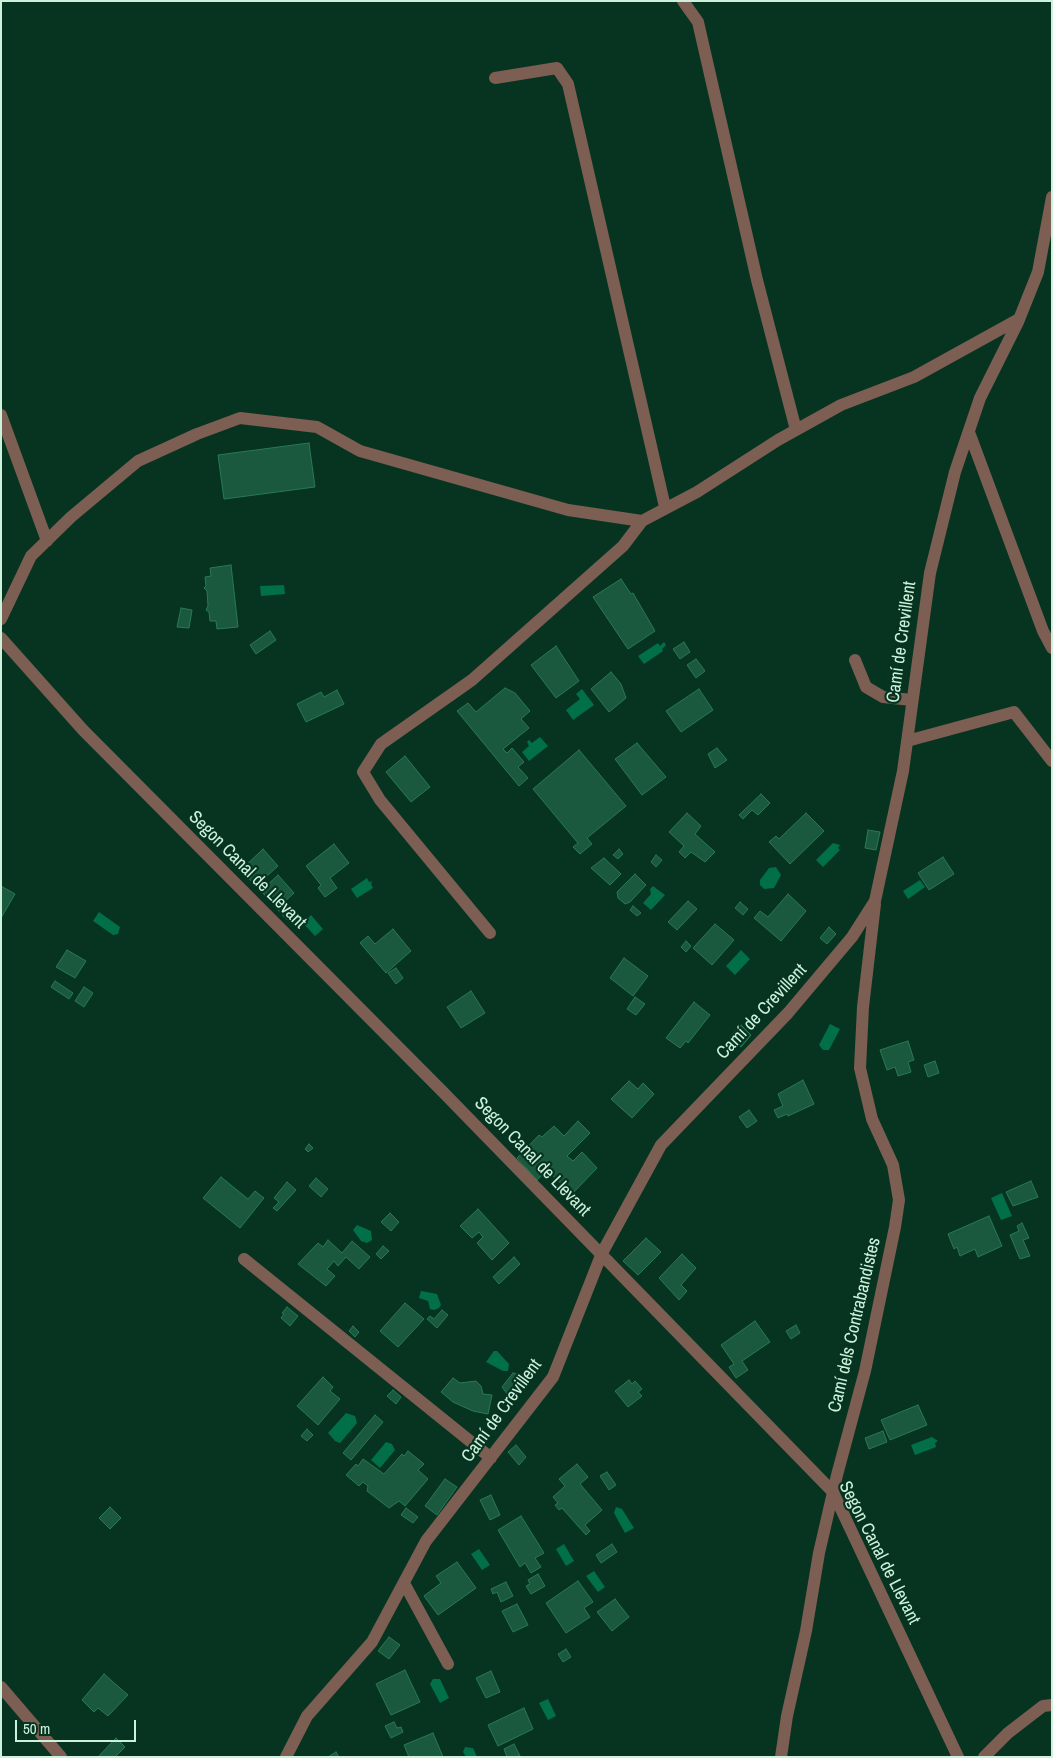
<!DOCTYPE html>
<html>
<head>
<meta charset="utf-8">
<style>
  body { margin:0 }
  #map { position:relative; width:1053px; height:1758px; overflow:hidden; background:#073421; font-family:"Archivo Narrow",sans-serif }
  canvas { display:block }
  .frame { position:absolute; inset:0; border:2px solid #ccf2dc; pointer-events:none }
  .scale { position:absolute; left:15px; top:1720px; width:121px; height:22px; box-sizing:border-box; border:2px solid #ccf2dc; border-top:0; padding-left:6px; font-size:15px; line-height:18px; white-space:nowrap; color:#ccf2dc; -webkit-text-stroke:4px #073421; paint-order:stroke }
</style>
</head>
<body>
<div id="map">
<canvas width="1053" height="1758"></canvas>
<div class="frame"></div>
<div class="scale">50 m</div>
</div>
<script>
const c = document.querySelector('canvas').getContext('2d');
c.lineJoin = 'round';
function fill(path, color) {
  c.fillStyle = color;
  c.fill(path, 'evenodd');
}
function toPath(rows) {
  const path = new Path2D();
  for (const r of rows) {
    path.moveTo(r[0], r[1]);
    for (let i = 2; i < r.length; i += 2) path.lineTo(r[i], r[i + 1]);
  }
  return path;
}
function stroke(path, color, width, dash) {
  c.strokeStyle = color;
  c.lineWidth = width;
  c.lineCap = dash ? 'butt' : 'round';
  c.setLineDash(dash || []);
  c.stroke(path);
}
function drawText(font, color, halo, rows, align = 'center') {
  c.font = font + ' "Archivo Narrow",sans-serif';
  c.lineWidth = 4.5;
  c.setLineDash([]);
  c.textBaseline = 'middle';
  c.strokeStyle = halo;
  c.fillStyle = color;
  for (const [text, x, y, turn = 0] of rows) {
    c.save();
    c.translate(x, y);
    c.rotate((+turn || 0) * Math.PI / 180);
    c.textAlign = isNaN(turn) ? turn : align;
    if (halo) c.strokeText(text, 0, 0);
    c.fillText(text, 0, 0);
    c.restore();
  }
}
const water = toPath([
  [284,585,285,594,261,596,260,586],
  [664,642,666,645,662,649,663,651,644,664,638,656,658,643,660,646],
  [582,689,594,705,573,720,566,710,580,699,576,694],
  [540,737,548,746,529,761,522,752,529,746,527,742,529,740,532,743],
  [833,843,840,845,838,848,840,850,823,867,816,860],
  [776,867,781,875,774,888,764,889,760,885,760,880,769,868],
  [367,878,369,882,372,881,371,884,373,888,357,898,351,889],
  [920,880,925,887,908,899,903,891],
  [653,886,665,895,651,910,643,903,651,894,650,889],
  [99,912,120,927,118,934,113,935,93,921],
  [311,915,323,929,315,936,303,923],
  [741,950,750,959,735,975,726,966],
  [830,1024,840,1029,829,1050,823,1050,819,1045],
  [1002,1193,1012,1216,1001,1220,991,1198],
  [357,1225,371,1231,372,1240,367,1243,361,1241,353,1230],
  [421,1291,437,1294,441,1305,439,1308,434,1310,430,1309,428,1301,419,1298],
  [494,1351,497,1351,509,1364,508,1371,503,1371,486,1362],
  [346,1413,355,1416,357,1423,340,1443,335,1441,328,1433],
  [932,1437,938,1441,935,1443,936,1447,915,1455,911,1445],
  [386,1442,392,1444,395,1450,380,1468,371,1460],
  [616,1507,622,1509,634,1528,625,1533,614,1513],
  [564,1544,574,1561,566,1566,556,1549],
  [479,1549,490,1565,482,1570,471,1554],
  [594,1571,605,1587,598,1592,586,1576],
  [433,1679,440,1679,449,1698,440,1703,430,1684],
  [548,1699,556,1716,548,1720,539,1703],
  [465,1747,473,1748,477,1757,466,1757,463,1752]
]);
const building = toPath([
  [309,443,315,487,224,499,218,455,309,443],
  [231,565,238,627,217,629,216,621,210,621,209,612,206,610,208,606,207,591,204,588,206,586,205,577,211,576,210,568,231,565],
  [621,579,631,594,633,593,655,631,628,649,593,597,621,579],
  [181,608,192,610,189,628,177,627,181,608],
  [270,631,276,640,256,654,250,645,270,631],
  [684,642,690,652,680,659,673,649,684,642],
  [556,646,579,681,556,698,531,665,556,646],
  [696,659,705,671,696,678,687,665,696,659],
  [611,672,621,684,626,698,609,712,591,689,611,672],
  [505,688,515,693,530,711,521,719,529,728,503,749,507,753,512,748,524,762,518,767,528,778,519,786,457,711,468,703,476,712,505,688],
  [699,689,713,710,681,732,666,711,699,689],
  [337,690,344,704,306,722,297,704,321,692,324,697,337,690],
  [637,743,666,777,642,795,615,759,637,743],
  [717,748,727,760,715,768,708,754,717,748],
  [579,750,626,806,587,838,592,844,580,854,573,847,578,843,533,789,579,750],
  [405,756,430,787,411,802,386,772,405,756],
  [761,794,770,803,758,815,752,810,743,819,739,815,761,794],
  [687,813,701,826,695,834,715,852,705,862,691,852,685,858,679,852,684,846,669,832,687,813],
  [806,813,824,831,790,864,769,842,776,836,779,839,806,813],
  [868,830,880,832,876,850,865,848,868,830],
  [334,844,349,863,330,878,337,888,325,897,318,888,321,885,306,866,334,844],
  [263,849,278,866,256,886,241,870,263,849],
  [619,849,623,854,618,859,613,855,619,849],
  [656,855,662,860,656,867,651,862,656,855],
  [943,857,954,874,929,890,918,873,943,857],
  [604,858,621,874,610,885,591,868,604,858],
  [635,874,646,885,630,902,625,904,618,898,617,892,635,874],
  [278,875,294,893,283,903,294,914,287,920,261,891,278,875],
  [1,886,15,894,1,918,1,886],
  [788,894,806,911,781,941,754,918,760,911,768,917,788,894],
  [688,901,697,909,677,930,668,922,688,901],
  [740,902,748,909,743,915,735,908,740,902],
  [633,906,641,913,637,916,630,910,633,906],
  [715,924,734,940,712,965,693,948,715,924],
  [829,927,836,934,827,944,820,938,829,927],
  [393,929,411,951,386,973,360,943,368,936,375,944,393,929],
  [686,941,691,946,686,952,681,947,686,941],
  [67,950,86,961,75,978,56,967,67,950],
  [624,958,648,976,633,996,610,978,624,958],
  [396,968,403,978,396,984,388,973,396,968],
  [55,981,73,993,69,999,51,987,55,981],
  [84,987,93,993,84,1007,75,1001,84,987],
  [471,991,485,1013,461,1028,447,1007,471,991],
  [635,997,645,1004,636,1015,627,1009,635,997],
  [694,1002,710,1015,688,1043,686,1041,680,1048,666,1038,694,1002],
  [741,1025,751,1035,741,1047,730,1037,741,1025],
  [908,1041,914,1060,908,1062,911,1072,898,1076,895,1067,887,1070,880,1050,908,1041],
  [935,1061,939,1073,928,1077,924,1065,935,1061],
  [803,1080,814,1104,788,1116,787,1114,778,1118,774,1110,783,1106,778,1094,803,1080],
  [629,1081,638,1089,643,1083,654,1094,632,1118,611,1099,629,1081],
  [749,1110,757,1121,747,1128,739,1117,749,1110],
  [578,1121,590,1133,567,1156,573,1161,582,1152,597,1168,572,1194,547,1170,537,1180,517,1158,539,1135,542,1137,554,1126,564,1136,578,1121],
  [309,1144,313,1148,308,1152,305,1149,309,1144],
  [221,1177,248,1199,255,1191,264,1198,240,1228,203,1198,221,1177],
  [316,1178,328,1189,321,1197,309,1186,316,1178],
  [1031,1181,1038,1197,1013,1206,1006,1192,1031,1181],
  [287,1182,296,1190,277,1211,273,1208,279,1202,274,1198,287,1182],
  [478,1209,509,1243,492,1260,477,1243,483,1237,479,1232,472,1238,460,1226,478,1209],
  [390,1213,399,1222,391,1231,381,1222,390,1213],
  [989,1216,1002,1246,978,1257,975,1249,960,1256,957,1247,954,1249,948,1234,989,1216],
  [1022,1223,1029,1238,1023,1240,1030,1256,1020,1259,1010,1235,1019,1231,1017,1226,1022,1223],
  [646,1238,661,1252,638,1275,623,1261,646,1238],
  [328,1240,342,1253,352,1241,370,1257,359,1269,346,1257,338,1266,334,1261,327,1269,335,1276,326,1286,298,1264,318,1243,323,1247,328,1240],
  [383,1246,389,1251,381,1259,376,1254,383,1246],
  [682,1254,696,1268,681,1285,687,1291,679,1300,659,1278,682,1254],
  [514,1257,520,1264,499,1284,493,1277,514,1257],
  [405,1303,424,1319,398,1347,380,1331,405,1303],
  [287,1307,298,1316,290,1326,281,1318,284,1314,282,1313,287,1307],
  [442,1310,448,1315,437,1328,427,1319,430,1316,434,1319,442,1310],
  [755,1321,770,1342,742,1361,748,1370,736,1378,729,1367,734,1364,721,1345,755,1321],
  [796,1325,800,1333,791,1339,786,1331,796,1325],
  [353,1326,359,1332,355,1337,349,1331,353,1326],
  [513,1373,527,1376,523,1388,511,1399,502,1387,513,1373],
  [323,1377,333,1387,330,1391,340,1399,318,1425,297,1406,323,1377],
  [453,1378,460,1383,476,1381,481,1386,483,1394,492,1395,488,1414,473,1411,453,1402,441,1392,453,1378],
  [629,1380,632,1384,635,1381,642,1389,638,1392,642,1396,628,1407,615,1391,629,1380],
  [393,1390,401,1397,396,1404,387,1396,393,1390],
  [918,1405,927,1425,890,1440,881,1420,918,1405],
  [375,1415,383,1422,351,1460,343,1453,375,1415],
  [307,1429,313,1435,307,1441,301,1436,307,1429],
  [883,1431,887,1442,869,1449,865,1438,883,1431],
  [516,1445,526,1457,519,1465,508,1452,516,1445],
  [408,1451,424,1464,418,1470,428,1479,405,1506,399,1501,389,1508,367,1491,368,1486,363,1482,359,1486,346,1475,356,1464,358,1466,363,1459,384,1474,402,1454,404,1456,408,1451],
  [577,1464,588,1477,580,1484,602,1510,585,1525,590,1531,586,1535,562,1508,559,1510,555,1505,558,1503,553,1497,565,1486,559,1479,577,1464],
  [607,1472,616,1485,609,1490,600,1476,607,1472],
  [445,1479,457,1487,437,1515,425,1506,445,1479],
  [491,1495,500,1515,490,1520,480,1500,491,1495],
  [110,1507,121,1518,110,1529,99,1518,110,1507],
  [406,1508,418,1517,413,1523,401,1515,406,1508],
  [521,1516,544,1553,535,1558,541,1567,531,1573,525,1563,520,1567,498,1530,521,1516],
  [612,1544,617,1552,601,1563,596,1555,612,1544],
  [457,1562,476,1588,438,1615,424,1596,441,1583,436,1576,457,1562],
  [538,1574,545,1586,531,1594,526,1586,530,1584,528,1580,538,1574],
  [578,1581,593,1602,584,1608,590,1617,566,1633,546,1603,578,1581],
  [506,1582,513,1596,501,1602,497,1592,493,1594,491,1589,506,1582],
  [615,1599,629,1617,612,1631,597,1612,615,1599],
  [517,1604,528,1625,513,1632,502,1611,517,1604],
  [389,1637,400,1645,389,1659,378,1651,389,1637],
  [566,1649,571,1657,563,1662,558,1654,566,1649],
  [405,1670,420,1702,391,1715,376,1684,405,1670],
  [491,1671,500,1692,486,1698,476,1678,491,1671],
  [104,1674,128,1695,108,1716,98,1708,94,1712,82,1700,104,1674],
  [524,1708,533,1729,498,1746,488,1725,524,1708],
  [394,1722,397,1728,401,1727,403,1732,391,1738,385,1726,394,1722],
  [433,1733,443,1757,409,1757,404,1745,433,1733],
  [116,1738,125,1747,115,1757,98,1757,116,1738],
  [514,1744,520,1756,507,1757,504,1749,514,1744],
  [336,1752,339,1757,328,1757,336,1752]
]);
const minor = toPath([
  [683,1,698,22,757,280,796,430],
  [495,78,557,68,568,84,665,507],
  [1,415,47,541],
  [969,432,1043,631,1052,648],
  [1,619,31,556,71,517,138,461,197,434,240,418,317,427,360,451,568,510,642,521,697,492,778,440,841,405,914,377,1019,319],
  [1,638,83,730,442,1091,833,1492,958,1757],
  [855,660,866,687,883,697,912,700],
  [907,741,1014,712,1052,761],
  [490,933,380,800,363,772,381,744,472,680,623,546,642,521],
  [244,1259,491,1458],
  [404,1583,448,1664],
  [1,1687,61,1757],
  [286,1757,307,1716,372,1642,426,1541,553,1377,602,1253,661,1145,788,1013,852,937,875,901,903,771,930,573,955,472,980,398,1018,322,1038,272,1052,197],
  [781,1757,787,1716,806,1631,819,1553,837,1475,865,1371,895,1227,899,1200,893,1165,872,1119,860,1068,863,1007,875,904],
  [984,1757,1008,1733,1043,1706,1052,1705]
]);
const streetNames = [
  ["Camí de Crevillent",902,642,-82],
  ["Segon Canal de Llevant",247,870,45],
  ["Camí de Crevillent",762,1012,-47],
  ["Segon Canal de Llevant",532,1157,46],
  ["Camí dels Contrabandistes",855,1325,-77],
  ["Camí de Crevillent",502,1411,-54],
  ["Segon Canal de Llevant",879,1553,63]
];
fill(water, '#017049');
fill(building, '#1a593d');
stroke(building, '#277a55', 1);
stroke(minor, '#7d5e52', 12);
drawText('18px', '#ccf2dc', '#073421', streetNames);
</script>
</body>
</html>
